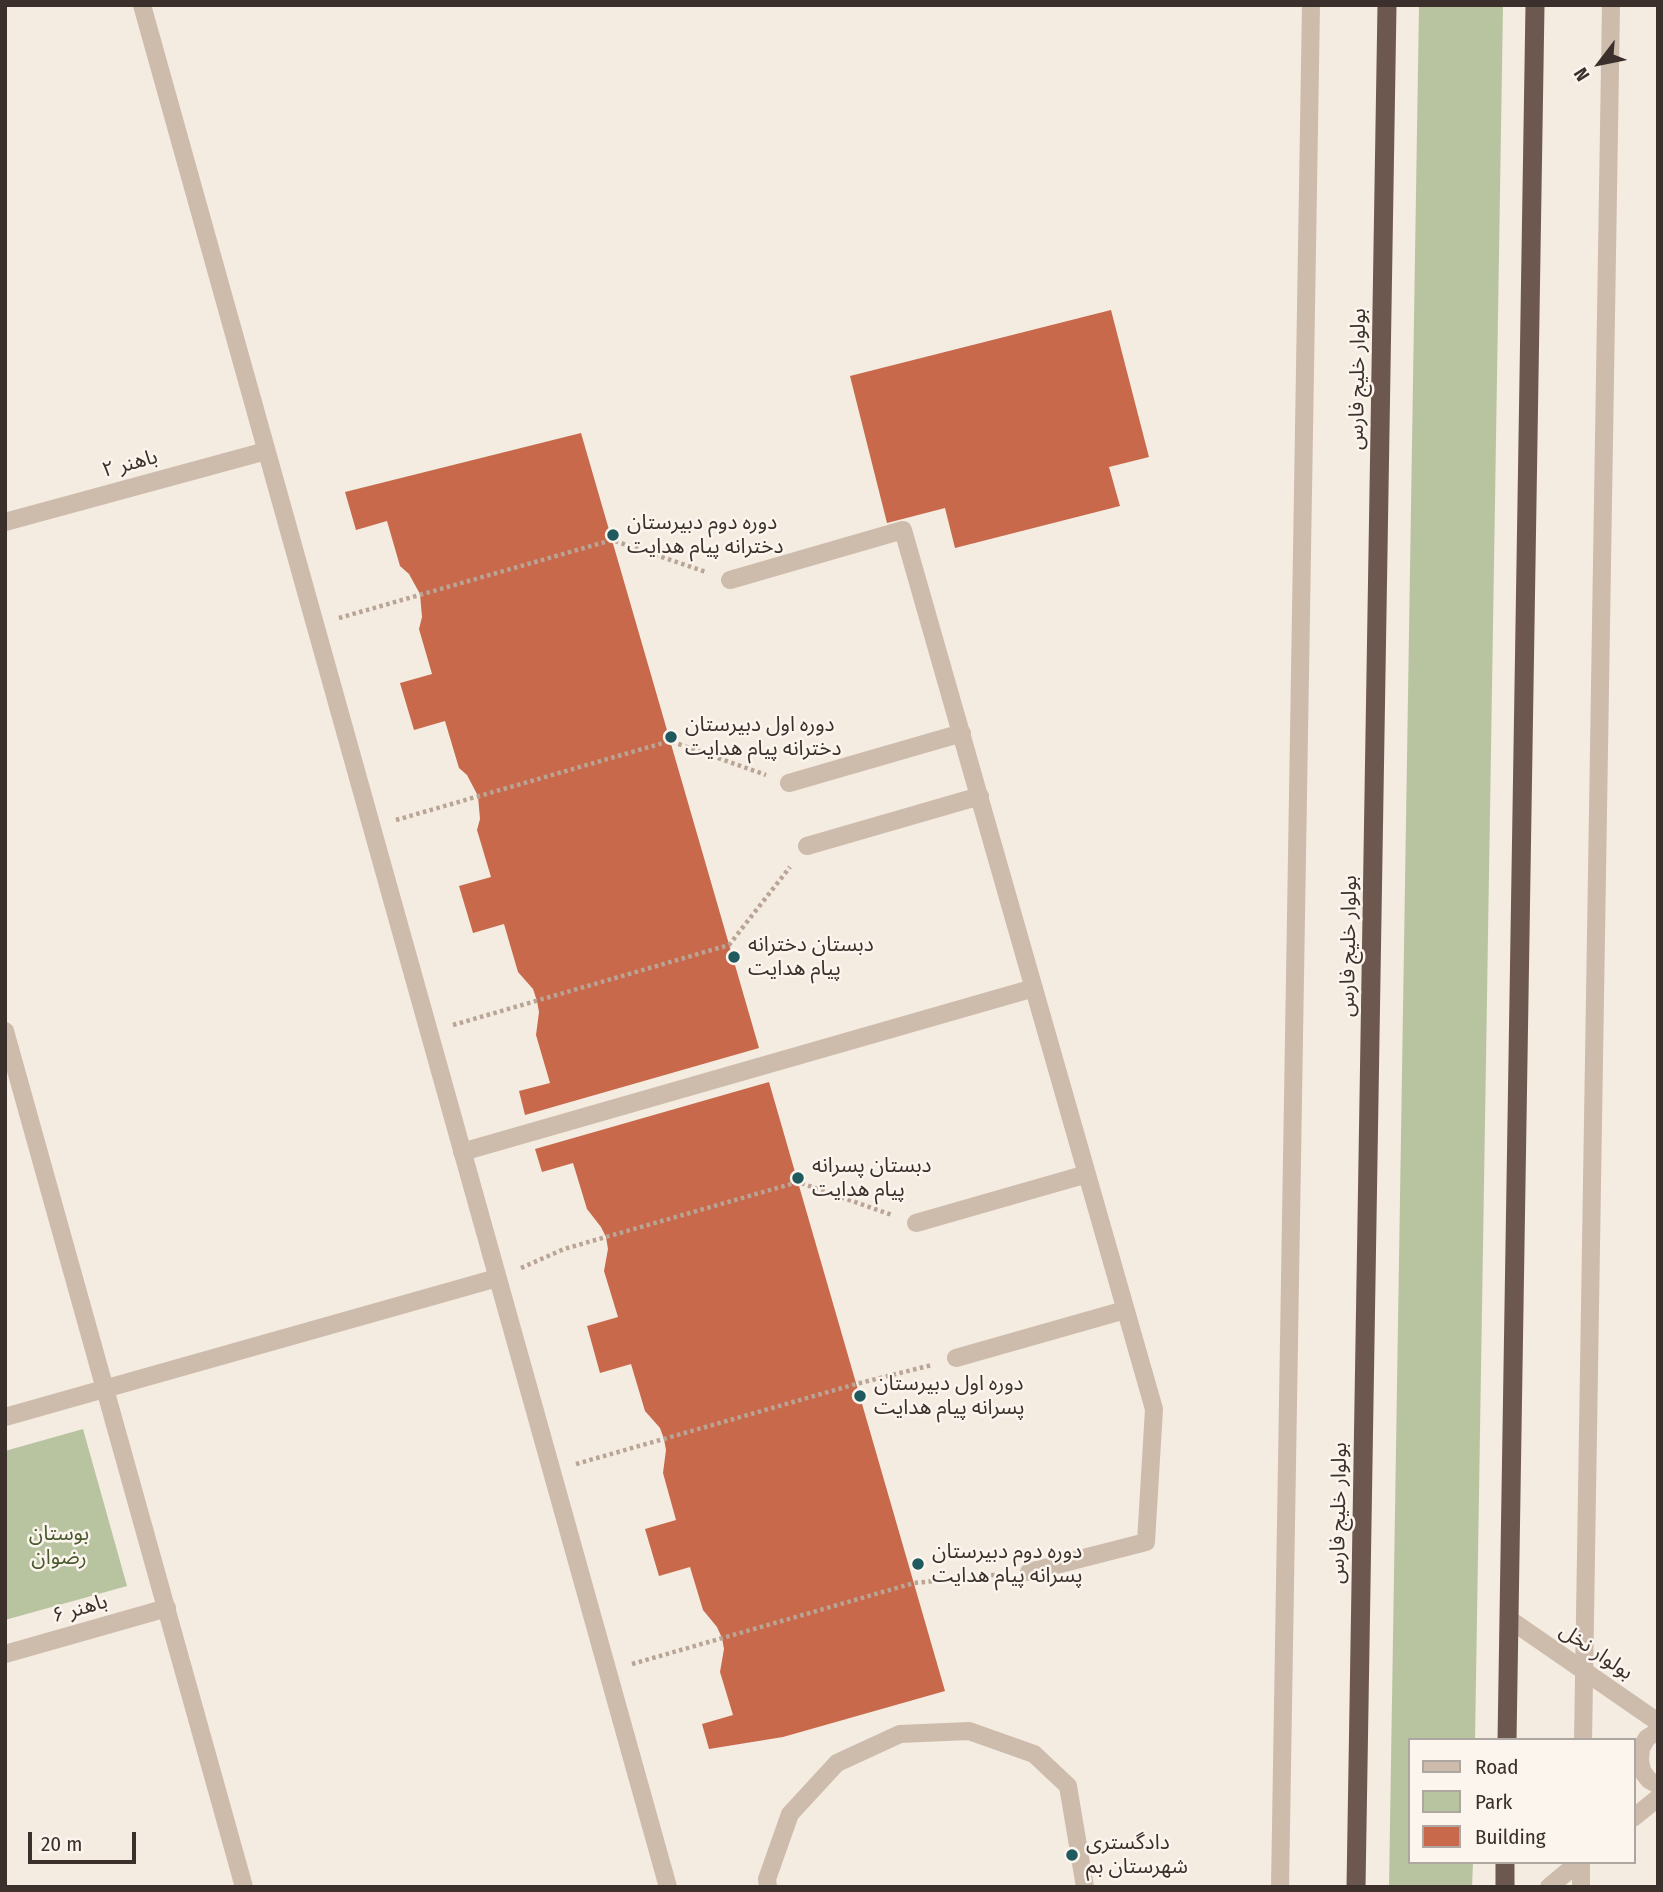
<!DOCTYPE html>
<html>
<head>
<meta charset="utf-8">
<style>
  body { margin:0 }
  #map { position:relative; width:1663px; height:1892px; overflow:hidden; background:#f4ebe1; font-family:"Fira Sans Condensed",sans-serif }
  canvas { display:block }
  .frame { position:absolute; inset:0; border:7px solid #3b302b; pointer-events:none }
  .legend { position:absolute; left:1408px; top:1738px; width:228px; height:126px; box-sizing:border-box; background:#fbf5ee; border:2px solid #aea6a0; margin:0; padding:9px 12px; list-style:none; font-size:21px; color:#3b302b }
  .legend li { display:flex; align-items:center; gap:14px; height:35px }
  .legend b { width:35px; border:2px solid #aea6a0 }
  .north { position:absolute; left:1565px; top:28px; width:70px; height:70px; -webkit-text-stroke:5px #fbf5ee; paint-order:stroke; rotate:238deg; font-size:19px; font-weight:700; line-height:28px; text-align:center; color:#3b302b }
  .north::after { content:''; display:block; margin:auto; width:24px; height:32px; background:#3b302b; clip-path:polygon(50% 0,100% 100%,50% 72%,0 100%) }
  .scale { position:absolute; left:28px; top:1832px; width:108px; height:32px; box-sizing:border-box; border:4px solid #3b302b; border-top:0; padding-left:9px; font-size:21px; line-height:24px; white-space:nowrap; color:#3b302b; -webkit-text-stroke:5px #fbf5ee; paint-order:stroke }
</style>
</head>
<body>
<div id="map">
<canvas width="1663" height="1892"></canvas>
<div class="frame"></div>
<ul class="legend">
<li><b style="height:9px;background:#cdbbac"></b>Road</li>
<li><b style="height:19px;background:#b8c4a0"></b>Park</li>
<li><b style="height:19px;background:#c8694b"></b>Building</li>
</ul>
<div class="north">N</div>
<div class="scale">20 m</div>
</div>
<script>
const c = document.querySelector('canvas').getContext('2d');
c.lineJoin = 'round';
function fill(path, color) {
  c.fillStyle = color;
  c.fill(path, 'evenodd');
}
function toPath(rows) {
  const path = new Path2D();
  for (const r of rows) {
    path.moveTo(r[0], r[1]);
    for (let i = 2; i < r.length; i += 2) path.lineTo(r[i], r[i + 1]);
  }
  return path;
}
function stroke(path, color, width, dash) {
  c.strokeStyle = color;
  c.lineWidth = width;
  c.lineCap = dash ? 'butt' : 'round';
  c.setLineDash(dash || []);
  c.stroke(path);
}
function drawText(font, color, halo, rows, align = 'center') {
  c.font = font + ' "Fira Sans Condensed","Noto Sans Arabic",sans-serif';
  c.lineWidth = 5;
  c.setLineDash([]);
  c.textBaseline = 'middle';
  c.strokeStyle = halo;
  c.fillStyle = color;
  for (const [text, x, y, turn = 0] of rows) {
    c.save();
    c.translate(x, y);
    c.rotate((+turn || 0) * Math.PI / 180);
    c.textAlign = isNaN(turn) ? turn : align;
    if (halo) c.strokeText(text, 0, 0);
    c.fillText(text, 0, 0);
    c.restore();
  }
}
const green = toPath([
  [1419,5,1503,5,1475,1740,1409,1740,1409,1862,1473,1862,1472,1887,1389,1887],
  [83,1429,127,1586,5,1620,5,1451]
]);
const building = toPath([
  [1111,310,1149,457,1109,467,1120,506,955,548,945,508,887,523,850,376],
  [581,433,759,1048,525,1115,519,1091,550,1083,536,1035,539,1012,537,1001,533,989,518,972,504,924,473,933,459,886,491,877,477,830,480,819,478,796,467,775,459,768,445,721,414,730,400,683,432,674,419,629,422,617,420,594,409,574,400,566,387,521,356,530,345,492],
  [769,1082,945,1691,783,1737,709,1749,702,1724,733,1715,720,1672,724,1649,722,1638,717,1627,703,1610,690,1567,659,1576,645,1529,676,1520,663,1473,666,1450,664,1439,660,1428,645,1411,631,1364,600,1373,587,1326,618,1317,604,1271,608,1249,606,1237,601,1227,587,1209,573,1163,542,1172,535,1149]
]);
const path = toPath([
  [339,618,612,540,706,572],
  [396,820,670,741,766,775],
  [453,1025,729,945,790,867],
  [521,1268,564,1249,798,1182,892,1215],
  [576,1464,856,1384,932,1365],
  [632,1664,914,1583,1004,1574]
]);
const service = toPath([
  [730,580,903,530,1154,1409,1146,1542,1029,1572],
  [789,783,962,733],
  [807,846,980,796],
  [462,1152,1034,988],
  [916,1223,1087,1174],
  [956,1358,1125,1310],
  [1509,1619,1658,1722],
  [1658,1731,1647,1738,1641,1748,1640,1760,1642,1771,1649,1780,1658,1785],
  [1633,1818,1658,1798],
  [768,1887,767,1879,790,1814,837,1763,900,1734,969,1731,1034,1754,1068,1786,1085,1887],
  [1549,1887,1579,1862]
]);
const minor = toPath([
  [5,522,266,451],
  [5,1031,244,1887],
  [5,1417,497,1278],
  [5,1654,167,1608]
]);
const tertiary = toPath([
  [142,5,668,1887],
  [1583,1740,1611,5],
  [1280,1887,1311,5],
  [1581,1887,1581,1862]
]);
const trunk = toPath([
  [1507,1740,1535,5],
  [1356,1887,1387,5],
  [1505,1887,1505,1862]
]);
const markers = [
  [613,535,7,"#1f5a5e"],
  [671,737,7,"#1f5a5e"],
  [734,957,7,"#1f5a5e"],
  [798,1178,7,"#1f5a5e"],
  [860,1396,7,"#1f5a5e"],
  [918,1564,7,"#1f5a5e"],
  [1072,1855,7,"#1f5a5e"]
];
const streetNames = [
  ["بولوار خلیج فارس",1358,379,-89],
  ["باهنر ۲",130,464,-15],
  ["بولوار خلیج فارس",1349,946,-89],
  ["بولوار خلیج فارس",1339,1513,-89],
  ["باهنر ۶",80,1609,-16],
  ["بولوار نخل",1596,1652,34]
];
const poiNames = [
  ["دوره دوم دبیرستان",627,523],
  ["دخترانه پیام هدایت",627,547],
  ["دوره اول دبیرستان",685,725],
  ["دخترانه پیام هدایت",685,749],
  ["دبستان دخترانه",748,945],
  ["پیام هدایت",748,969],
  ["دبستان پسرانه",812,1166],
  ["پیام هدایت",812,1190],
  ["دوره اول دبیرستان",874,1384],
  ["پسرانه پیام هدایت",874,1408],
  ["دوره دوم دبیرستان",932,1552],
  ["پسرانه پیام هدایت",932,1576],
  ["دادگستری",1086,1843],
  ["شهرستان بم",1086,1867]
];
const parkNames = [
  ["بوستان",59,1534],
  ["رضوان",59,1558]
];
fill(green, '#b8c4a0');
fill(building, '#c8694b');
stroke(path, '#b9a596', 4.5, [3.5, 3.5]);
stroke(service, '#cdbbac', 18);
stroke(minor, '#cdbbac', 18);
stroke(tertiary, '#cdbbac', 18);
stroke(trunk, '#6c584f', 19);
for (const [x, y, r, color] of markers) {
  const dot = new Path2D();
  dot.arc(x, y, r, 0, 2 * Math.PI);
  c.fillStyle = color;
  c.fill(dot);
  stroke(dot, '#fbf5ee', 2.5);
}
drawText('21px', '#3b302b', '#fbf5ee', streetNames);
drawText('21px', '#3b302b', '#fbf5ee', poiNames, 'left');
drawText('21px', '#4a5a2e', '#fbf5ee', parkNames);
</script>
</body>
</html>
